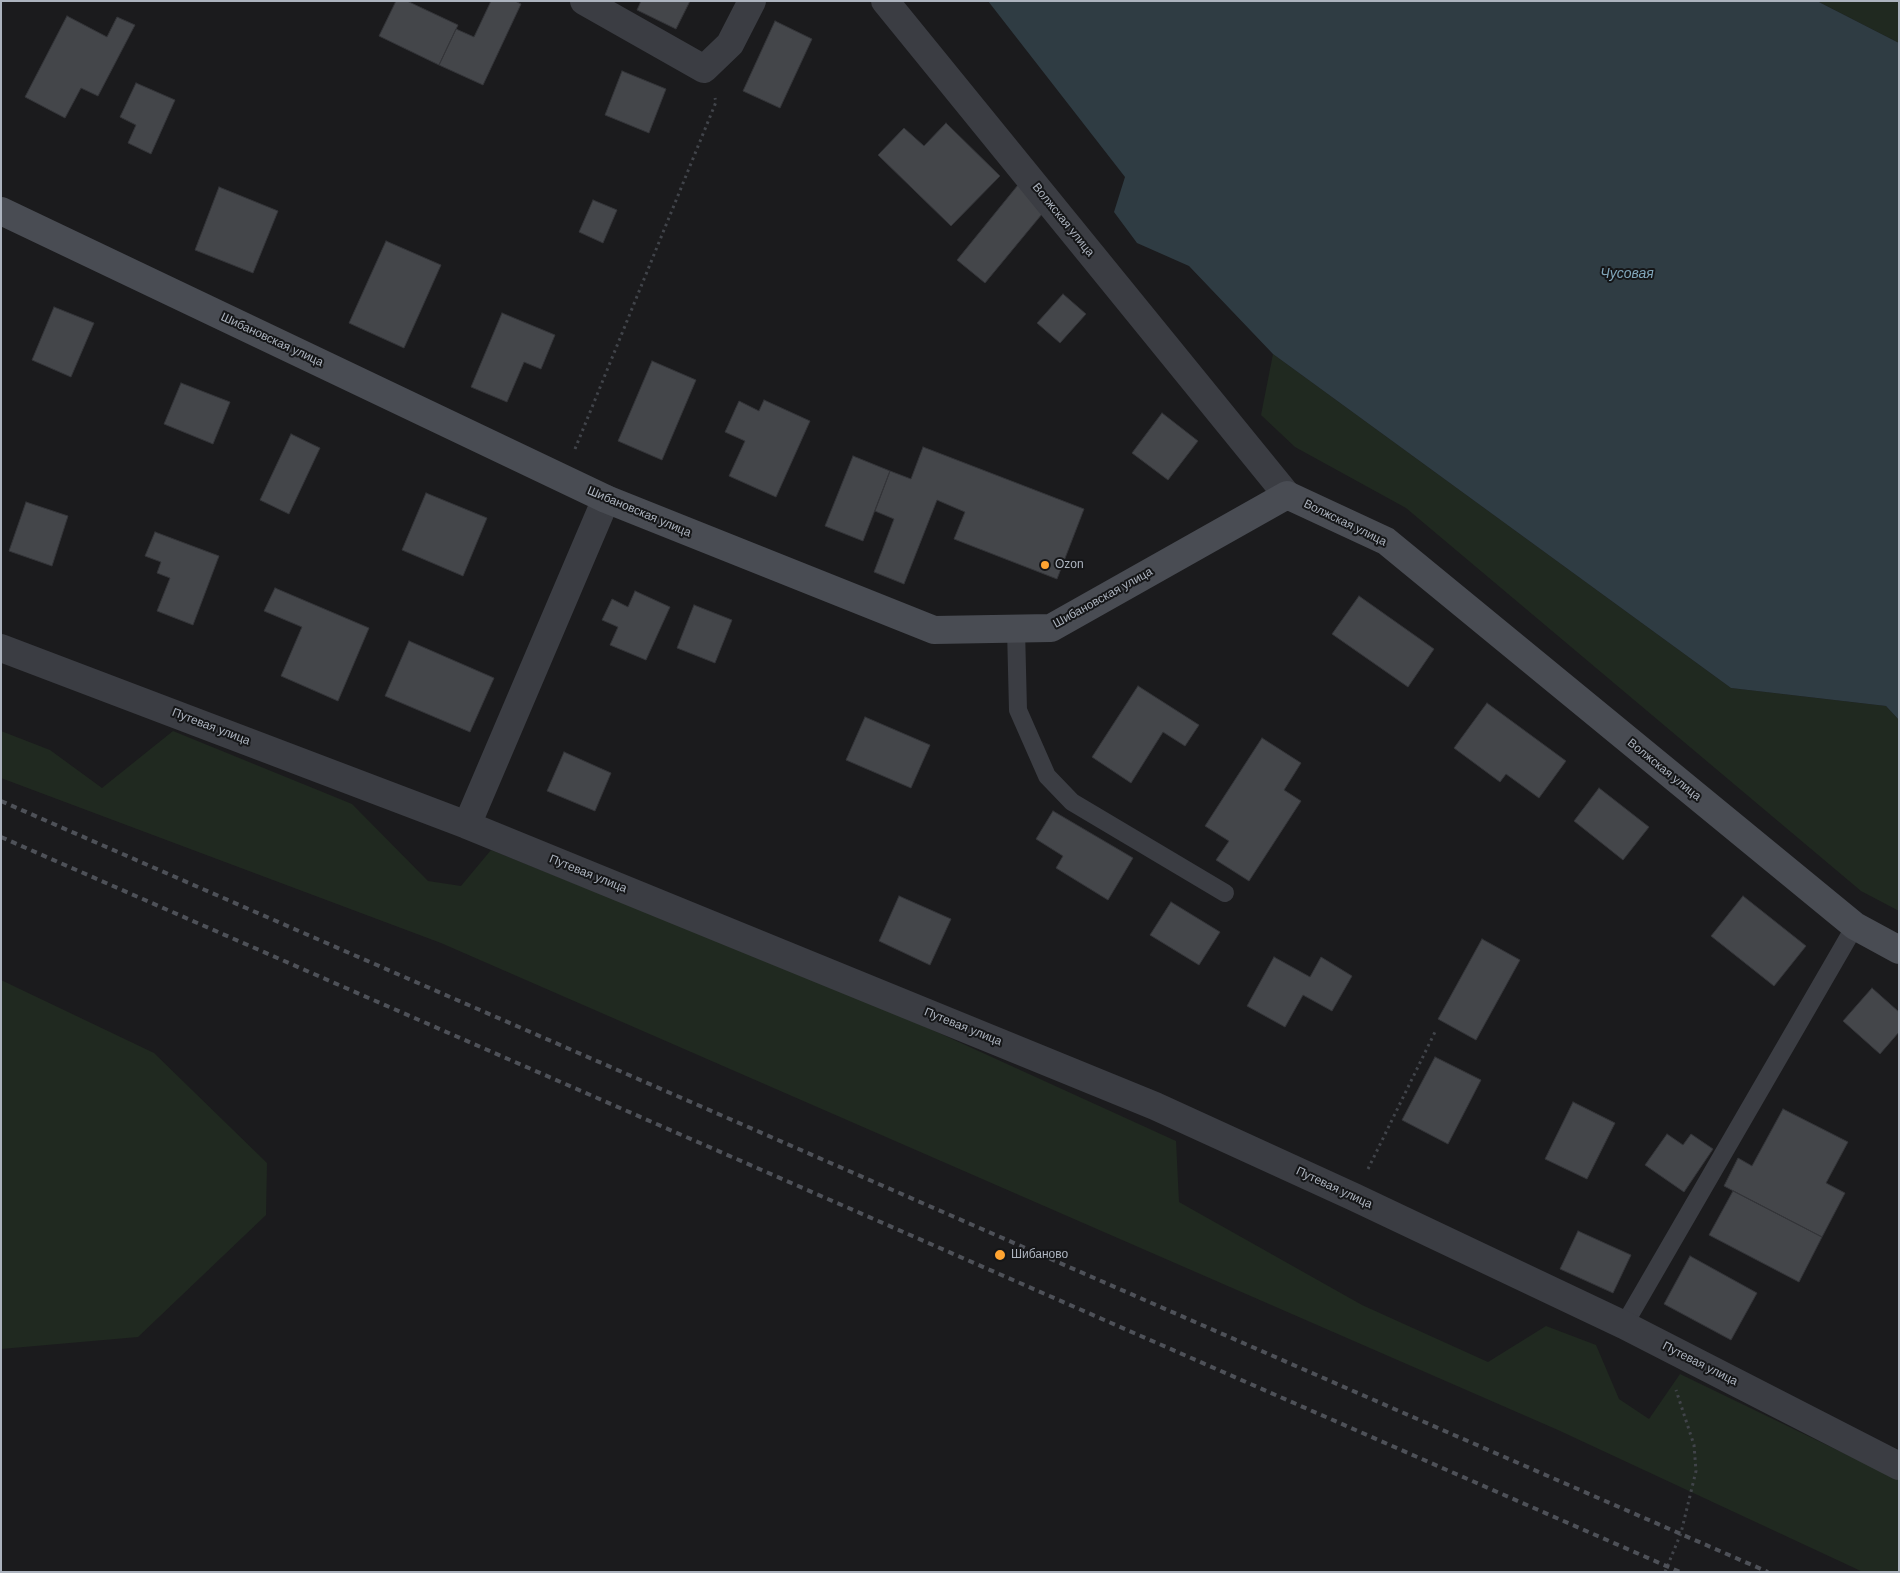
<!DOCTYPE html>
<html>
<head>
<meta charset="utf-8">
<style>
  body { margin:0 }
  #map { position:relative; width:1900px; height:1573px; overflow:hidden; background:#1b1b1d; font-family:Helvetica,sans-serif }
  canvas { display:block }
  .frame { position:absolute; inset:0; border:2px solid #acb3be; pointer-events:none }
</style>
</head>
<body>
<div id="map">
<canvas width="1900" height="1573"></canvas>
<div class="frame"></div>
</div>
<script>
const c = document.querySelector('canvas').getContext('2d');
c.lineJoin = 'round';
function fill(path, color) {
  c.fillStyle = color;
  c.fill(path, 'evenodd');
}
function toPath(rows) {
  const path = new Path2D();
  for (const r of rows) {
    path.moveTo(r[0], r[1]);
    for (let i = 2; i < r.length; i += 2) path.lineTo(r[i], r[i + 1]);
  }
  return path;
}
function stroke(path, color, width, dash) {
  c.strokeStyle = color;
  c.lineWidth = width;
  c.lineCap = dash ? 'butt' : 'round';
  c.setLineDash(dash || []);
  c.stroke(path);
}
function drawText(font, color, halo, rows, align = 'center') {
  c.font = font + ' Helvetica,sans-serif';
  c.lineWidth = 4;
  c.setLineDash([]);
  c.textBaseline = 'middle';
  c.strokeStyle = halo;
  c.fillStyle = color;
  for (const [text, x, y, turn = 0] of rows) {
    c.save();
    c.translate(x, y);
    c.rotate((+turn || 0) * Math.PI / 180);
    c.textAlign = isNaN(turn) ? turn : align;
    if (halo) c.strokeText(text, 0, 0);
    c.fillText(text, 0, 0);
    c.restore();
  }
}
const green = toPath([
  [1817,1,1899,1,1899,43],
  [1273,354,1731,688,1886,706,1899,720,1899,911,1861,891,1406,508,1295,447,1261,415],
  [1,731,50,750,102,788,173,731,352,804,428,881,461,886,491,850,871,1002,1176,1141,1179,1202,1362,1305,1488,1362,1546,1326,1596,1345,1619,1399,1649,1419,1680,1374,1899,1480,1899,1572,1863,1572,1558,1430,441,943,1,778],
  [1,980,154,1053,267,1163,266,1215,138,1337,1,1349]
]);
const water = toPath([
  [988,1,1817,1,1899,43,1899,720,1886,706,1731,688,1273,354,1189,266,1137,243,1114,212,1125,177]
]);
const building = toPath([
  [396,1,407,1,458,25,439,65,379,36,396,1],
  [491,1,515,1,521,4,483,85,439,65,456,29,474,37,491,1],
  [641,1,690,1,676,29,637,10,641,1],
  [67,16,107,37,117,17,135,25,98,96,81,88,65,118,25,97,67,16],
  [775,21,812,39,780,108,743,91,775,21],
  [622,71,666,89,649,133,605,115,622,71],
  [136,83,175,100,151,154,128,143,136,125,120,117,136,83],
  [946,123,1000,176,951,226,878,155,904,128,924,146,946,123],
  [1018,185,1047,208,985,283,957,260,1018,185],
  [219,187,278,211,253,273,195,250,219,187],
  [593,200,617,210,603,243,579,232,593,200],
  [386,241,441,265,404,348,349,323,386,241],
  [1063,294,1086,314,1060,343,1037,323,1063,294],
  [54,307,94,323,71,377,32,360,54,307],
  [502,313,555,335,541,369,524,362,507,402,471,387,502,313],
  [652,361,696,380,662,460,618,441,652,361],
  [181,383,230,402,213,444,164,424,181,383],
  [764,400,810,421,776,497,729,476,745,441,725,432,739,401,759,411,764,400],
  [1162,413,1198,441,1168,480,1132,453,1162,413],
  [291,434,320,448,289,514,260,500,291,434],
  [923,447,1084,509,1057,579,954,539,965,512,937,500,904,584,874,572,894,519,875,511,890,471,911,479,923,447],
  [853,456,890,471,863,541,825,526,853,456],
  [426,493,487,518,463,576,402,550,426,493],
  [26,502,68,516,52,566,9,551,26,502],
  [155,532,219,556,193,625,157,611,170,578,157,573,161,562,145,556,155,532],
  [275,588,369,628,338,701,281,676,302,627,264,611,275,588],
  [635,591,670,607,646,660,610,645,618,627,602,620,612,599,628,607,635,591],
  [1359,596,1434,649,1408,687,1332,634,1359,596],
  [694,605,732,620,715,663,677,648,694,605],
  [409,641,494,678,470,732,385,696,409,641],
  [1138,686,1199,725,1185,746,1163,732,1131,783,1092,757,1138,686],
  [1487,703,1566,761,1539,798,1506,774,1500,782,1454,748,1487,703],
  [865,717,930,745,911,788,846,760,865,717],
  [1262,738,1301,763,1284,790,1301,801,1249,881,1216,860,1229,841,1205,826,1262,738],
  [564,752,611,773,595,811,547,791,564,752],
  [1599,788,1649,827,1623,860,1574,821,1599,788],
  [1053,811,1133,858,1108,900,1056,868,1063,856,1036,839,1053,811],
  [899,896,951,919,930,965,879,941,899,896],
  [1743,896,1806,946,1774,986,1711,936,1743,896],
  [1171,902,1220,932,1199,965,1150,935,1171,902],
  [1482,939,1520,960,1476,1040,1438,1019,1482,939],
  [1274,957,1310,977,1321,957,1352,976,1332,1011,1303,995,1285,1027,1247,1006,1274,957],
  [1872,988,1899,1012,1899,1032,1880,1054,1843,1021,1872,988],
  [1435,1057,1481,1080,1448,1144,1402,1120,1435,1057],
  [1573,1102,1615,1123,1587,1179,1545,1159,1573,1102],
  [1783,1109,1848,1142,1826,1183,1845,1193,1822,1237,1724,1186,1738,1158,1752,1166,1783,1109],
  [1667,1134,1683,1145,1691,1134,1713,1149,1684,1192,1645,1165,1667,1134],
  [1733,1191,1822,1237,1799,1282,1709,1235,1733,1191],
  [1578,1231,1631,1255,1613,1293,1560,1269,1578,1231],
  [1690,1256,1757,1293,1731,1340,1664,1304,1690,1256]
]);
const path = toPath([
  [575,449,716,102,715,98],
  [1368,1169,1436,1030],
  [1665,1572,1681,1533,1696,1471,1694,1445,1676,1390]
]);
const lane = toPath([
  [1016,629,1018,710,1047,776,1072,802,1225,893],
  [1624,1325,1855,926]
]);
const street = toPath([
  [584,1,704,69,730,44,752,1],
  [885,1,1287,495],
  [1,648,467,825,1155,1106,1354,1197,1624,1325,1899,1466],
  [467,825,606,499]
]);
const secondary = toPath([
  [1,211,606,499,934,630,1051,628,1287,495,1386,541,1855,926,1899,950]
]);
const rail = toPath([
  [1,801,1768,1572],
  [1,837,1680,1572]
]);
const markers = [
  [1045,565,5,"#ffa431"],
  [1000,1255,6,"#ffa431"]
];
const streetNames = [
  ["Волжская улица",1063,220,51],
  ["Шибановская улица",272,340,25],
  ["Шибановская улица",639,512,23],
  ["Волжская улица",1345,523,26],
  ["Шибановская улица",1103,598,-29],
  ["Путевая улица",211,727,21],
  ["Волжская улица",1664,770,39],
  ["Путевая улица",588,874,22],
  ["Путевая улица",963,1027,22],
  ["Путевая улица",1334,1188,25],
  ["Путевая улица",1700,1364,27]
];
const poiNames = [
  ["Ozon",1055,565],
  ["Шибаново",1011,1255]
];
const waterNames = [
  ["Чусовая",1627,274]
];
fill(green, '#202920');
fill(water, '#2f3c43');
fill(building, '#44464a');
stroke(building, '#343539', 1);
stroke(path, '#41444a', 3, [2.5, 4]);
stroke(lane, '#3b3d43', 18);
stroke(street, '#3b3d43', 28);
stroke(secondary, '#494c53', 28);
stroke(rail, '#4e5158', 4, [6, 5]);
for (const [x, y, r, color] of markers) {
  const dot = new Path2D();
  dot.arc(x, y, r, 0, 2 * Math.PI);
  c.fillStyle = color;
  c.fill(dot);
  stroke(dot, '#151618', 2);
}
drawText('12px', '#acb3be', '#151618', streetNames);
drawText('12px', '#acb3be', '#151618', poiNames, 'left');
drawText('italic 14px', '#81a6ba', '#151618', waterNames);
</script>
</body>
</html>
